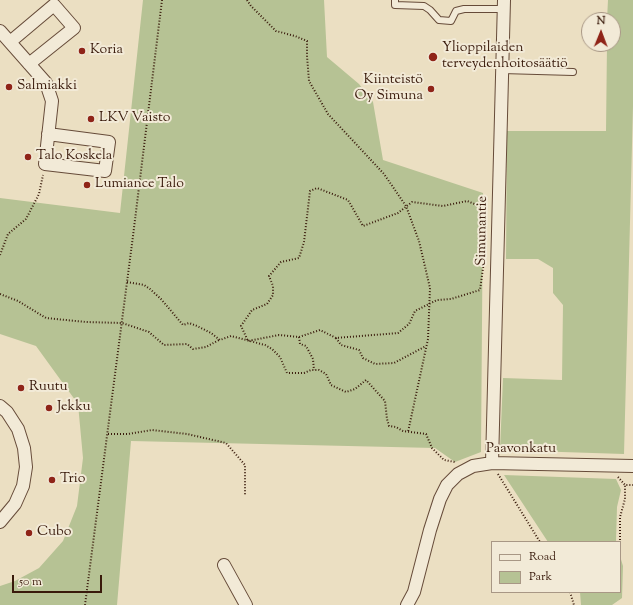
<!DOCTYPE html>
<html>
<head>
<meta charset="utf-8">
<style>
  body { margin:0 }
  #map { position:relative; width:633px; height:605px; overflow:hidden; background:#ebdfc2; font-family:"Sorts Mill Goudy",serif }
  canvas { display:block }
  .legend { position:absolute; left:491px; top:541px; width:130px; height:52px; box-sizing:border-box; background:#f2ead7; border:1px solid #a89785; margin:0; padding:5px 7px; list-style:none; font-size:12px; color:#391a0b }
  .legend li { display:flex; align-items:center; gap:8px; height:20px }
  .legend b { width:20px; border:1px solid #a89785 }
  .north { position:absolute; left:581px; top:12px; width:40px; height:40px; box-sizing:border-box; background:#f2ead7; border:1px solid #a89785; border-radius:50%; rotate:1deg; font-size:11px; font-weight:700; line-height:16px; text-align:center; color:#391a0b }
  .north::after { content:''; display:block; margin:auto; width:14px; height:18px; background:#8f2418; clip-path:polygon(50% 0,100% 100%,50% 72%,0 100%) }
  .scale { position:absolute; left:12px; top:575px; width:90px; height:18px; box-sizing:border-box; border:2px solid #391a0b; border-top:0; padding-left:5px; font-size:12px; line-height:14px; white-space:nowrap; color:#391a0b; -webkit-text-stroke:3px #f2ead7; paint-order:stroke }
</style>
</head>
<body>
<div id="map">
<canvas width="633" height="605"></canvas>
<ul class="legend">
<li><b style="height:5px;background:#f2ead7"></b>Road</li>
<li><b style="height:11px;background:#b6c294"></b>Park</li>
</ul>
<div class="north">N</div>
<div class="scale">50 m</div>
</div>
<script>
const c = document.querySelector('canvas').getContext('2d');
c.lineJoin = 'round';
function fill(path, color) {
  c.fillStyle = color;
  c.fill(path, 'evenodd');
}
function toPath(rows) {
  const path = new Path2D();
  for (const r of rows) {
    path.moveTo(r[0], r[1]);
    for (let i = 2; i < r.length; i += 2) path.lineTo(r[i], r[i + 1]);
  }
  return path;
}
function stroke(path, color, width, dash) {
  c.strokeStyle = color;
  c.lineWidth = width;
  c.lineCap = dash ? 'butt' : 'round';
  c.setLineDash(dash || []);
  c.stroke(path);
}
function drawText(font, color, halo, rows, align = 'center') {
  c.font = font + ' "Sorts Mill Goudy",serif';
  c.lineWidth = 4;
  c.setLineDash([]);
  c.textBaseline = 'middle';
  c.strokeStyle = halo;
  c.fillStyle = color;
  for (const [text, x, y, turn = 0] of rows) {
    c.save();
    c.translate(x, y);
    c.rotate((+turn || 0) * Math.PI / 180);
    c.textAlign = isNaN(turn) ? turn : align;
    if (halo) c.strokeText(text, 0, 0);
    c.fillText(text, 0, 0);
    c.restore();
  }
}
const green = toPath([
  [143,0,324,0,327,57,359,84,373,102,383,160,483,193,481,452,455,462,435,448,131,441,117,605,0,605,0,586,15,581,39,568,63,541,77,506,83,458,78,404,36,346,0,334,0,198,120,213],
  [608,0,633,0,633,106,624,454,500,450,503,378,562,380,563,305,553,293,553,268,538,259,506,259,507,131,606,131,607,44,613,44,613,20,607,20],
  [504,475,616,479,621,490,617,507,616,542,548,542],
  [620,556,623,566,622,598,612,605,581,605,580,592,620,592]
]);
const path = toPath([
  [247,0,251,6,276,31,295,36,307,41,307,56,309,81,328,114,384,174,406,206,419,241,430,288,428,339,408,432],
  [0,255,8,234,26,219,39,194,43,175],
  [484,261,480,290,451,299,437,300,415,311,409,324,398,333,336,338,320,330,299,337,279,335,248,341,241,326,252,310,267,304,273,295,273,286,269,276,281,262,299,258,304,242,310,191,317,188,348,200,363,226,398,213,412,202,443,206,467,201,487,209],
  [127,282,144,285,150,289,161,299,183,325,189,323,197,326,211,333,220,340,231,336,265,345,272,349,280,357,287,373,304,373,311,370,319,370,326,374,331,385,346,392,355,389,366,380,385,401,387,419,389,426,396,427,403,431,426,434,432,448,444,460,455,462],
  [0,294,18,301,46,318,86,322,122,323,149,332,164,345,187,344,193,349,206,347,219,340],
  [299,337,300,344,306,346,313,359,314,370],
  [336,338,341,345,359,350,363,358,375,364,394,363,426,346],
  [108,434,128,434,152,430,187,434,226,443,245,465,245,496],
  [498,474,540,542],
  [618,477,625,485,633,485],
  [620,540,620,517,625,499,625,485],
  [570,592,574,605],
  [85,605,133,236,162,0]
]);
const service = toPath([
  [395,0,395,5,424,6,430,10,439,20,451,21,456,11,464,9,504,9],
  [502,70,573,72]
]);
const minor = toPath([
  [0,31,46,83,52,101,45,164,105,171,109,142,48,134],
  [10,42,54,5,74,28,29,64],
  [0,406,7,412,18,429,24,448,26,467,23,486,15,504,0,522],
  [492,463,504,0],
  [224,565,246,605],
  [407,605,414,592,430,530,440,499,447,485,458,474,473,466,492,463,633,466]
]);
const markers = [
  [82,51,4,"#8f2418"],
  [433,57,5,"#8f2418"],
  [9,87,4,"#8f2418"],
  [431,89,4,"#8f2418"],
  [91,119,4,"#8f2418"],
  [28,157,4,"#8f2418"],
  [87,185,4,"#8f2418"],
  [21,388,4,"#8f2418"],
  [49,408,4,"#8f2418"],
  [52,480,4,"#8f2418"],
  [29,533,4,"#8f2418"]
];
const poiNames = [
  ["Ylioppilaiden",442,49],
  ["terveydenhoitosäätiö",442,65],
  ["Koria",90,51],
  ["Kiinteistö",423,81,"right"],
  ["Oy Simuna",423,97,"right"],
  ["Salmiakki",17,87],
  ["LKV Vaisto",99,119],
  ["Talo Koskela",36,157],
  ["Lumiance Talo",95,185],
  ["Ruutu",29,388],
  ["Jekku",57,408],
  ["Trio",60,480],
  ["Cubo",37,533]
];
const streetNames = [
  ["Simunantie",483,231,-89],
  ["Paavonkatu",521,450]
];
fill(green, '#b6c294');
stroke(service, '#664b39', 8);
stroke(minor, '#664b39', 14);
stroke(path, '#391a0b', 2, [1, 2]);
stroke(service, '#f2ead7', 6);
stroke(minor, '#f2ead7', 12);
for (const [x, y, r, color] of markers) {
  const dot = new Path2D();
  dot.arc(x, y, r, 0, 2 * Math.PI);
  c.fillStyle = color;
  c.fill(dot);
  stroke(dot, '#f2ead7', 1.5);
}
drawText('14px', '#391a0b', '#f2ead7', poiNames, 'left');
drawText('14px', '#391a0b', '#f2ead7', streetNames);
</script>
</body>
</html>
